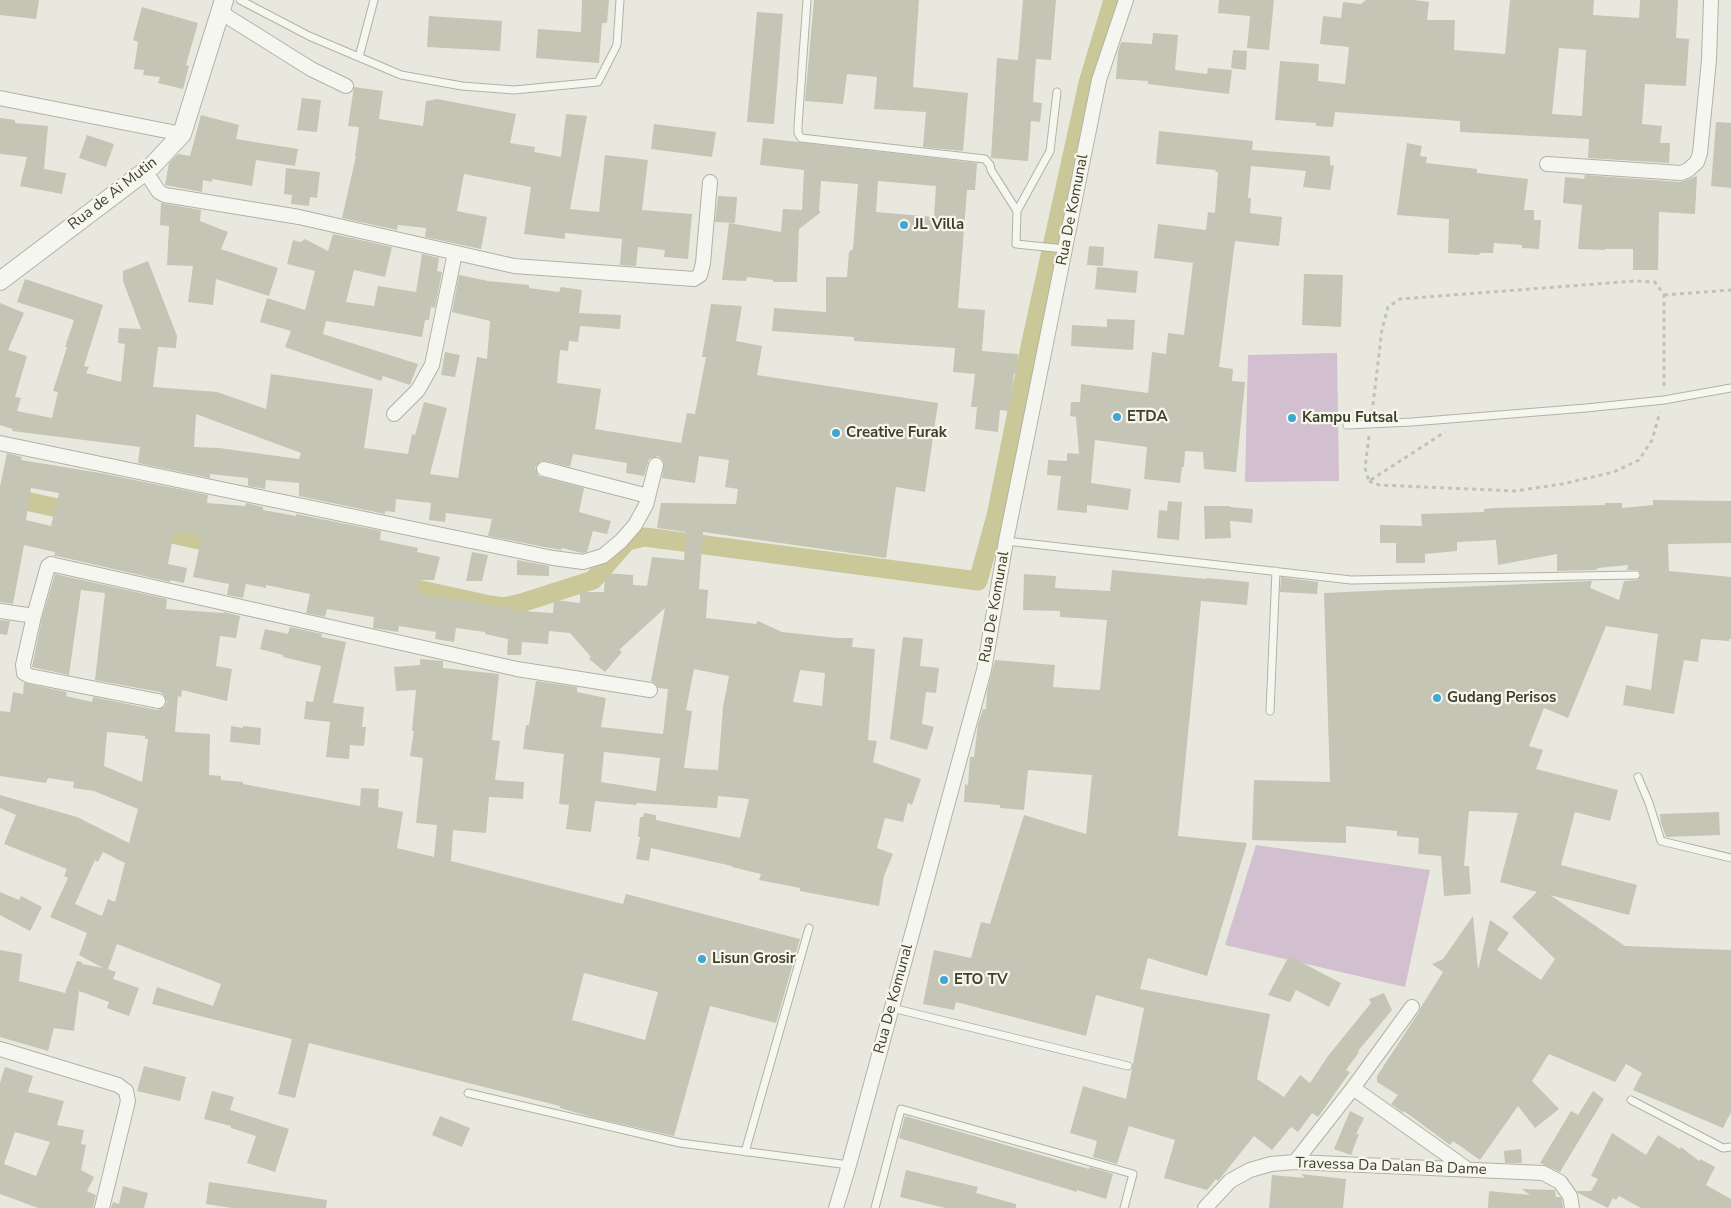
<!DOCTYPE html>
<html>
<head>
<meta charset="utf-8">
<style>
  body { margin:0 }
  canvas { display:block; background:#e8e8de }
</style>
</head>
<body>
<canvas width="1731" height="1208"></canvas>
<script>
const c = document.querySelector('canvas').getContext('2d');
c.lineJoin = 'round';
function fill(path, color) {
  c.fillStyle = color;
  c.fill(path, 'evenodd');
}
function toPath(rows) {
  const path = new Path2D();
  for (const r of rows) {
    path.moveTo(r[0], r[1]);
    for (let i = 2; i < r.length; i += 2) path.lineTo(r[i], r[i + 1]);
  }
  return path;
}
function stroke(path, color, width, dash) {
  c.strokeStyle = color;
  c.lineWidth = width;
  c.lineCap = dash ? 'butt' : 'round';
  c.setLineDash(dash || []);
  c.stroke(path);
}
function drawText(font, color, halo, rows, align = 'center') {
  c.font = font + ' "Nunito Sans",sans-serif';
  c.lineWidth = 4.5;
  c.setLineDash([]);
  c.textBaseline = 'middle';
  c.strokeStyle = halo;
  c.fillStyle = color;
  for (const [text, x, y, turn = 0] of rows) {
    c.save();
    c.translate(x, y);
    c.rotate((+turn || 0) * Math.PI / 180);
    c.textAlign = isNaN(turn) ? turn : align;
    if (halo) c.strokeText(text, 0, 0);
    c.fillText(text, 0, 0);
    c.restore();
  }
}
const green = toPath([
  [1337,353,1339,481,1245,482,1248,355],
  [1256,845,1430,870,1405,987,1225,945]
]);
const canal = toPath([
  [0,495,79,513],
  [150,529,226,546],
  [394,584,490,605,504,607,521,603,593,580,627,541,645,537,978,581,996,516,1031,342,1088,83,1113,0]
]);
const building = toPath([
  [0,0,39,0,36,19,0,15],
  [582,0,609,0,607,23,602,23,599,63,536,58,538,29,581,32],
  [814,0,919,0,913,87,968,93,963,151,923,147,926,112,874,109,877,77,847,74,843,104,805,101],
  [1023,0,1056,0,1051,60,1036,59,1033,102,1042,103,1040,122,1031,121,1028,161,991,158,997,58,1018,60],
  [1219,0,1274,0,1269,50,1247,48,1250,16,1218,13],
  [1366,0,1414,0,1429,2,1427,20,1455,20,1454,50,1505,54,1510,0,1594,0,1593,15,1639,18,1640,0,1678,0,1676,38,1689,39,1686,86,1645,84,1642,124,1662,126,1660,143,1670,143,1669,163,1588,158,1589,139,1460,132,1460,121,1335,112,1333,127,1316,126,1316,123,1275,120,1280,61,1319,64,1318,81,1345,84,1349,47,1320,44,1323,16,1341,18,1343,2,1361,4],
  [1559,48,1586,50,1582,116,1552,114],
  [142,7,198,23,186,65,189,66,183,89,158,83,160,77,143,75,144,70,134,69,138,42,133,40],
  [757,12,783,14,774,124,747,122],
  [429,16,502,21,500,51,427,47],
  [1153,33,1178,35,1175,70,1207,74,1208,68,1232,70,1229,94,1148,84,1148,81,1116,79,1118,52,1121,42,1152,44],
  [1233,50,1247,51,1246,70,1231,68],
  [354,87,383,91,379,119,423,126,426,101,437,99,516,114,510,143,535,147,534,152,561,157,566,114,587,116,570,209,599,212,605,155,648,160,642,210,692,214,688,259,664,257,665,250,638,247,636,266,620,265,622,239,565,233,565,239,524,234,531,187,464,174,457,211,487,217,481,249,425,237,426,228,398,225,397,230,342,218,356,156,355,156,359,127,348,126],
  [302,98,321,100,317,132,297,130],
  [201,115,239,125,236,139,298,149,295,166,256,160,252,186,212,179,212,182,203,180,202,192,165,185,169,163,178,154,190,156],
  [0,118,15,120,15,123,48,126,44,169,66,173,62,194,20,186,27,157,0,154],
  [1716,122,1731,123,1731,188,1711,186],
  [654,124,716,132,712,157,651,149],
  [1159,131,1253,141,1252,150,1330,156,1330,165,1334,166,1330,190,1303,187,1306,171,1251,166,1248,198,1251,198,1250,213,1282,217,1279,246,1235,241,1219,367,1233,369,1232,381,1245,382,1236,472,1204,469,1203,452,1185,451,1184,467,1182,467,1180,483,1144,479,1147,447,1095,440,1091,483,1131,489,1128,510,1087,505,1087,513,1057,510,1061,476,1047,475,1048,460,1067,461,1067,453,1079,454,1076,417,1070,416,1071,402,1080,402,1081,384,1148,393,1152,352,1166,354,1168,333,1184,335,1193,263,1154,258,1158,224,1206,230,1208,212,1215,213,1218,172,1215,172,1216,170,1156,164],
  [87,135,114,144,106,167,79,158],
  [763,138,977,163,975,190,967,190,958,308,985,310,982,351,1018,354,1017,374,1014,373,1009,411,1000,410,998,432,975,429,977,407,971,407,975,374,953,372,955,348,854,341,854,337,772,331,774,308,826,312,826,277,847,277,849,252,853,249,858,184,821,181,819,211,821,212,799,229,797,282,773,282,773,280,747,277,746,281,722,280,729,223,781,232,783,209,802,210,804,170,760,165],
  [878,181,936,186,934,217,876,212],
  [1407,143,1422,146,1420,156,1427,157,1426,163,1477,169,1477,173,1528,179,1524,210,1534,210,1534,220,1541,220,1539,249,1522,248,1522,245,1494,243,1493,253,1480,253,1479,255,1448,253,1449,219,1397,215],
  [286,168,320,172,317,198,310,197,309,206,291,204,292,195,284,194],
  [1585,175,1680,182,1697,176,1695,214,1659,212,1658,270,1633,270,1633,249,1605,249,1605,250,1578,249,1582,205,1563,203,1565,177,1584,179],
  [718,196,737,197,735,223,715,222],
  [161,203,201,210,200,221,228,232,221,249,278,268,269,296,216,279,213,305,188,302,193,266,167,265,169,226,160,225],
  [333,234,392,247,385,277,354,270,346,302,374,306,378,286,416,292,422,254,439,258,437,271,442,272,435,308,431,307,429,320,425,320,422,337,326,321,323,334,418,364,410,385,383,376,381,381,285,347,291,331,260,322,267,298,305,310,315,271,287,264,293,240,301,242,305,239,328,251],
  [1089,246,1104,247,1103,266,1087,265],
  [148,261,177,336,176,348,158,347,153,387,217,392,266,409,271,374,373,389,364,448,408,454,412,434,415,435,424,402,447,408,430,474,458,478,477,357,487,359,490,321,452,312,459,275,488,281,529,285,529,288,559,292,561,287,582,290,579,313,621,315,620,329,580,326,578,342,569,341,568,351,560,350,557,383,601,389,595,429,681,443,687,413,695,414,706,357,702,357,711,304,742,306,736,341,762,346,757,375,938,403,925,492,896,487,886,558,703,532,699,589,708,590,706,618,756,624,758,621,782,632,837,638,853,638,852,647,875,649,868,740,877,741,873,762,921,779,912,805,908,803,903,822,885,818,877,848,893,854,884,876,879,906,800,891,800,888,759,880,761,874,732,867,732,866,651,848,649,861,636,859,640,837,638,837,640,817,643,817,644,813,656,815,656,820,740,838,749,799,718,796,717,808,637,803,636,805,595,801,591,832,566,829,569,805,559,804,564,754,523,749,526,725,529,725,536,681,577,687,577,692,606,698,601,727,663,734,668,689,658,688,656,684,651,681,665,608,619,650,622,652,605,672,589,659,591,657,570,633,549,631,548,644,522,642,521,655,507,655,508,639,485,634,485,632,456,628,454,642,435,639,436,632,399,626,398,632,373,628,374,617,327,609,325,617,306,613,310,594,266,585,266,588,246,584,243,598,227,595,229,584,193,577,202,535,174,532,168,564,187,568,184,583,170,580,170,582,57,556,54,556,55,552,24,545,13,604,0,602,0,487,7,453,22,457,21,460,100,473,208,495,207,503,245,506,246,503,263,507,263,510,296,516,296,514,381,531,380,540,418,548,417,552,440,557,434,580,418,580,417,593,508,608,508,610,553,613,554,600,580,603,580,592,604,592,605,573,633,575,633,585,647,586,652,557,684,560,686,532,657,528,661,503,736,504,738,489,725,487,729,460,699,456,695,483,662,478,664,463,662,459,658,456,649,459,644,476,626,473,627,463,573,454,570,467,546,461,541,461,535,467,538,476,584,488,579,512,611,521,607,534,593,531,587,552,582,553,562,548,562,550,550,548,488,536,492,519,446,513,445,522,429,520,431,503,396,499,395,512,385,511,385,514,299,496,299,483,266,480,265,489,248,486,248,478,210,474,210,478,138,463,140,447,12,431,13,429,0,425,0,303,24,313,8,350,27,356,15,397,21,398,17,411,52,418,58,392,53,391,67,347,65,347,74,320,17,302,25,279,103,305,84,366,89,367,86,373,121,382,125,344,118,343,119,328,141,329,123,281,123,271],
  [196,414,301,453,299,459,219,448,194,447],
  [31,488,59,493,51,526,26,520],
  [694,669,729,676,723,707,718,770,684,768,692,711,686,710],
  [800,670,825,673,822,706,793,702],
  [604,752,660,758,656,791,601,782],
  [1097,267,1138,271,1136,293,1095,289],
  [1304,274,1343,275,1341,327,1302,325],
  [1107,319,1135,320,1133,350,1071,346,1072,325,1107,327],
  [445,352,460,355,455,377,441,375],
  [1653,500,1731,501,1731,543,1668,544,1669,571,1731,577,1731,639,1729,639,1729,641,1701,639,1698,662,1684,660,1674,714,1623,705,1626,685,1651,690,1658,634,1606,626,1568,718,1544,708,1529,746,1543,750,1536,769,1618,790,1610,821,1575,812,1561,865,1637,885,1629,915,1550,895,1625,946,1731,950,1731,1112,1723,1128,1633,1090,1642,1073,1626,1064,1615,1082,1549,1054,1532,1081,1559,1109,1535,1128,1518,1106,1480,1160,1453,1141,1450,1145,1404,1111,1403,1113,1391,1104,1398,1095,1377,1082,1377,1076,1419,1012,1421,1007,1443,972,1432,964,1443,959,1473,916,1478,970,1490,920,1509,933,1497,950,1541,980,1555,959,1512,917,1537,892,1500,882,1518,813,1469,811,1464,866,1469,866,1471,894,1444,896,1441,856,1418,854,1419,838,1397,836,1397,831,1346,826,1346,843,1252,840,1254,780,1330,782,1324,593,1592,581,1590,588,1619,600,1624,581,1638,580,1641,575,1638,570,1627,570,1628,565,1598,568,1596,570,1557,571,1557,554,1498,565,1496,540,1457,542,1457,551,1425,554,1425,563,1396,563,1396,543,1380,543,1380,525,1422,526,1421,514,1484,512,1484,509,1494,508,1605,505,1605,503,1622,503,1622,508,1653,505],
  [1168,501,1182,502,1179,540,1157,538,1159,510,1167,511],
  [1204,506,1230,506,1230,507,1253,509,1252,523,1230,521,1231,538,1205,539],
  [472,552,488,555,482,581,466,581],
  [517,560,549,566,549,576,517,575],
  [1112,570,1206,579,1206,578,1249,582,1247,605,1201,601,1178,836,1247,843,1207,976,1148,958,1140,989,1270,1014,1257,1079,1284,1097,1300,1075,1310,1083,1328,1056,1371,1003,1369,999,1384,993,1392,1010,1358,1051,1359,1052,1346,1070,1350,1072,1318,1117,1312,1113,1298,1132,1291,1127,1272,1150,1254,1136,1218,1181,1216,1179,1207,1190,1164,1178,1175,1140,1129,1126,1117,1164,1093,1157,1097,1141,1070,1133,1083,1086,1126,1099,1144,1008,1096,995,1086,1036,956,1002,954,1010,923,1004,934,950,971,958,981,922,990,924,1024,815,1086,834,1092,775,1028,770,1024,810,1000,808,1000,805,964,802,965,784,968,785,970,757,974,757,978,724,983,709,986,709,987,691,995,660,1055,665,1053,687,1100,690,1107,620,1060,617,1060,611,1023,610,1024,574,1056,576,1055,588,1110,591],
  [55,574,167,599,166,609,223,613,224,612,240,616,236,638,220,636,216,666,232,669,227,701,182,690,181,697,178,696,175,732,210,734,209,775,221,776,221,780,243,782,243,784,360,806,361,788,379,789,378,807,403,812,397,848,434,857,437,825,416,823,423,758,410,756,414,731,412,731,416,690,396,691,394,667,420,665,420,659,443,661,443,668,499,674,492,740,500,741,495,780,524,782,523,799,489,797,486,833,453,830,451,861,623,904,626,894,800,939,776,1023,710,1006,674,1136,595,1118,560,1108,560,1106,309,1043,295,1098,278,1094,292,1039,152,1004,157,987,213,1006,221,984,117,944,108,969,116,972,113,979,139,988,129,1016,107,1008,109,1002,79,991,74,1031,54,1028,48,1051,0,1037,0,950,22,954,19,981,65,993,77,961,82,962,82,964,103,968,79,955,87,933,50,917,68,878,64,876,67,869,4,844,16,815,0,808,0,795,77,817,129,843,138,809,94,791,73,788,74,782,48,778,46,783,0,776,0,711,10,712,13,692,23,694,24,683,67,692,66,696,92,702,93,697,157,710,164,707,167,702,164,695,160,692,95,680,105,593,81,590,69,675,32,667,42,618],
  [107,732,145,736,145,739,148,739,142,782,104,766],
  [103,852,125,863,115,902,108,899,102,916,75,904,95,860,98,862],
  [584,973,658,992,645,1040,572,1020],
  [1281,577,1318,582,1317,594,1280,592],
  [0,620,10,621,7,635,0,634],
  [290,627,322,634,321,637,346,642,333,703,364,707,362,727,366,727,364,746,350,745,349,759,326,757,330,722,304,719,306,701,313,702,321,666,283,657,283,655,260,649,265,629,288,634],
  [903,637,923,639,920,666,939,668,936,693,926,692,922,724,934,727,927,750,890,739],
  [231,726,243,728,243,726,261,728,260,745,230,742],
  [1719,812,1720,835,1666,837,1661,823,1660,814],
  [0,892,19,900,21,896,42,907,30,931,0,915],
  [1289,956,1341,983,1329,1007,1296,990,1290,1002,1268,995],
  [144,1066,186,1077,180,1101,137,1091],
  [5,1067,33,1076,28,1092,64,1101,57,1125,84,1130,81,1144,86,1145,81,1170,94,1177,87,1191,96,1195,93,1208,38,1208,0,1194,0,1083],
  [15,1132,50,1142,36,1176,4,1164],
  [212,1091,234,1097,230,1110,289,1129,275,1172,247,1163,256,1136,231,1128,231,1126,204,1119],
  [1593,1091,1604,1099,1560,1172,1540,1163,1571,1111,1578,1115],
  [1350,1111,1364,1118,1356,1134,1359,1134,1351,1155,1334,1149],
  [440,1116,470,1128,462,1147,432,1135],
  [905,1116,1089,1169,1090,1167,1113,1174,1106,1199,1077,1190,1077,1192,899,1138],
  [1612,1133,1646,1155,1658,1135,1680,1149,1681,1147,1699,1161,1700,1159,1715,1167,1706,1185,1731,1199,1731,1208,1641,1208,1619,1196,1616,1200,1613,1198,1608,1208,1578,1193,1577,1191,1591,1191,1598,1179,1591,1176],
  [1521,1149,1522,1163,1505,1163,1504,1151],
  [906,1170,978,1187,976,1193,1016,1204,1016,1208,945,1208,900,1197],
  [1301,1174,1346,1179,1343,1208,1269,1208,1272,1175,1305,1178],
  [209,1182,327,1200,326,1208,232,1208,206,1204],
  [123,1186,148,1193,144,1208,111,1208,113,1202,119,1204],
  [1522,1189,1555,1190,1556,1197,1560,1197,1562,1199,1563,1208,1488,1208,1489,1191,1530,1195]
]);
const path = toPath([
  [1664,295,1731,290],
  [1372,413,1382,329,1388,307,1400,299,1635,281,1655,282,1664,295,1664,389],
  [1369,436,1365,468,1369,481,1445,432],
  [1369,481,1379,485,1515,491,1562,484,1614,472,1639,460,1652,440,1660,412]
]);
const service = toPath([
  [240,0,309,36,401,75,462,86,514,90,598,82,617,45,620,0],
  [807,0,798,126,798,133,801,138,985,159,990,165,991,170,1017,211,1016,244,1065,249],
  [359,57,374,0],
  [1017,211,1050,151,1057,92],
  [1347,425,1412,422,1586,408,1664,400,1731,388],
  [1006,541,1351,580,1636,575],
  [1270,711,1276,571],
  [1638,777,1649,803,1661,841,1731,858],
  [892,1008,1128,1066],
  [468,1093,680,1143,849,1165],
  [1631,1100,1723,1148,1731,1147],
  [745,1152,809,928],
  [875,1208,901,1109,1133,1174,1124,1208]
]);
const minor = toPath([
  [220,12,311,69,346,86],
  [0,98,182,134],
  [1547,164,1681,173,1688,170,1697,162,1700,153,1709,60,1711,0],
  [145,171,159,192,165,195,299,217,514,266,694,279,700,275,703,263,710,182],
  [394,414,418,390,432,365,455,253],
  [0,443,553,558,583,562,603,556,621,541,635,525,646,505,656,465],
  [544,469,648,496],
  [0,611,34,616],
  [158,701,30,676,24,673,23,665,34,616,48,566,51,564,55,565,517,669,650,690],
  [0,1049,118,1085,126,1091,128,1101,102,1208],
  [1353,1088,1467,1169],
  [1295,1162,1353,1088,1412,1007],
  [836,1208,849,1165,984,670,1006,541,1099,80,1126,0],
  [1205,1208,1230,1181,1250,1170,1271,1164,1295,1162,1543,1173,1560,1182,1570,1196,1572,1208]
]);
const tertiary = toPath([
  [0,281,152,166,182,134,224,0]
]);
const markers = [
  [904,225,5,"#3fa7d2"],
  [1117,417,5,"#3fa7d2"],
  [1292,418,5,"#3fa7d2"],
  [836,433,5,"#3fa7d2"],
  [1437,698,5,"#3fa7d2"],
  [702,959,5,"#3fa7d2"],
  [944,980,5,"#3fa7d2"]
];
const streetNames = [
  ["Rua de Ai Mutin",113,194,-38],
  ["Rua De Komunal",1073,210,-79],
  ["Rua De Komunal",995,607,-80],
  ["Rua De Komunal",894,999,-75],
  ["Travessa Da Dalan Ba Dame",1391,1167,2]
];
const poiNames = [
  ["JL Villa",914,225],
  ["ETDA",1127,417],
  ["Kampu Futsal",1302,418],
  ["Creative Furak",846,433],
  ["Gudang Perisos",1447,698],
  ["Lisun Grosir",712,959],
  ["ETO TV",954,980]
];
fill(green, '#d2bfcf');
stroke(canal, '#cac898', 19);
fill(building, '#c4c5b5');
stroke(service, '#b2b2a3', 9);
stroke(minor, '#b2b2a3', 16);
stroke(tertiary, '#b2b2a3', 20);
stroke(path, '#c2c3b8', 3, [4, 4]);
stroke(service, '#f6f6f1', 7);
stroke(minor, '#f6f6f1', 14);
stroke(tertiary, '#f6f6f1', 18);
for (const [x, y, r, color] of markers) {
  const dot = new Path2D();
  dot.arc(x, y, r, 0, 2 * Math.PI);
  c.fillStyle = color;
  c.fill(dot);
  stroke(dot, '#f6f6ee', 2);
}
drawText('15px', '#3e4027', '#f6f6ee', streetNames);
drawText('bold 15px', '#3e4027', '#f6f6ee', poiNames, 'left');
</script>
</body>
</html>
